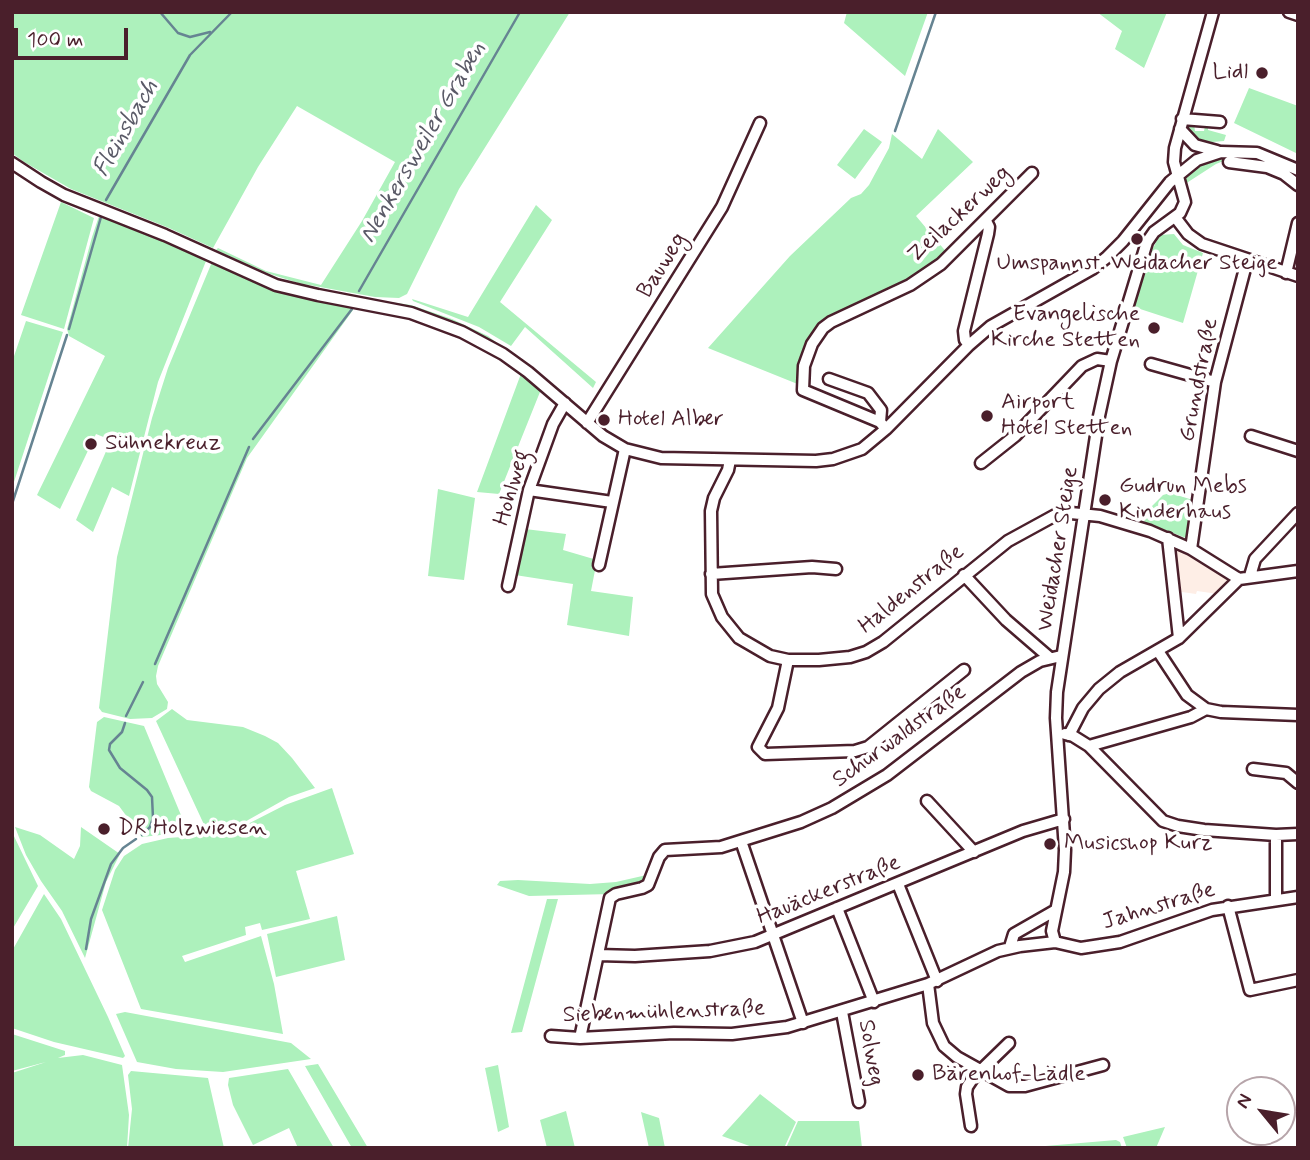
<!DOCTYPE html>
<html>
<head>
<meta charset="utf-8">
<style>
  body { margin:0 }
  #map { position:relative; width:1310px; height:1160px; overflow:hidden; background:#fff; font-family:Mynerve,sans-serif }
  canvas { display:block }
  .frame { position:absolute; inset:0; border:14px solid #4a1f2b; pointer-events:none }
  .north { position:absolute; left:1226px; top:1076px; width:70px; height:70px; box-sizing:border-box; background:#fff; border:2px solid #b7a5aa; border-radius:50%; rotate:300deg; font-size:19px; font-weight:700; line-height:28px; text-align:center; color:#4a1f2b }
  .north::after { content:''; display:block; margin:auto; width:24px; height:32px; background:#4a1f2b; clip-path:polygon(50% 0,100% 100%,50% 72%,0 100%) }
  .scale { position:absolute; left:14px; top:28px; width:114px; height:32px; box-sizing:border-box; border:4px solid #4a1f2b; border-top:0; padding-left:9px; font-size:21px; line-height:24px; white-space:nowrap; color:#4a1f2b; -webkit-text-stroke:5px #fff; paint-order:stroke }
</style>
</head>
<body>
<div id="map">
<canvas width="1310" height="1160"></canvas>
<div class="frame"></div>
<div class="north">N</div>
<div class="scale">100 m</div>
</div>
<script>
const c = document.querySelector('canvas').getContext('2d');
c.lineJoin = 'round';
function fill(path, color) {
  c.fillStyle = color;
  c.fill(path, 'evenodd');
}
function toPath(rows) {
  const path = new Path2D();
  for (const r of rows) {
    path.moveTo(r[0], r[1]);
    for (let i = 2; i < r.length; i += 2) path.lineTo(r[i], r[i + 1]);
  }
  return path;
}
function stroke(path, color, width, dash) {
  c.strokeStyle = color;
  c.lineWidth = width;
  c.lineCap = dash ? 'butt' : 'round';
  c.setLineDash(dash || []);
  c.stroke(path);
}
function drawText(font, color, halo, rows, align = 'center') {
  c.font = font + ' Mynerve,sans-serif';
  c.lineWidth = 7;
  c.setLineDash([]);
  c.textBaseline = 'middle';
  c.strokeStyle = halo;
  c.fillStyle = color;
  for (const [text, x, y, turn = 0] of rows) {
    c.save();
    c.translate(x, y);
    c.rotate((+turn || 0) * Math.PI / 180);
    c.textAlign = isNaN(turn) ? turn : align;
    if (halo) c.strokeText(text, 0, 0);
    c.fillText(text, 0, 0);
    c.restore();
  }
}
const built = toPath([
  [1175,547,1223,574,1227,580,1225,585,1218,594,1197,591,1196,594,1175,591,1173,550]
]);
const green = toPath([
  [12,12,570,12,459,189,407,294,399,298,375,297,298,283,267,273,216,250,218,248,266,271,321,285,362,221,395,162,297,106,258,167,213,248,169,228,71,189,24,162,12,153],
  [847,12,928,12,905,76,844,23],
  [1097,12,1167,12,1144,68,1115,49,1122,31],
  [1249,88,1298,106,1298,154,1234,123],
  [1190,124,1194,124,1195,131,1204,131,1205,126,1208,127,1208,130,1226,135,1224,141,1212,142,1193,139,1188,131,1188,126],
  [864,129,882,142,855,179,837,165],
  [938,129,973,162,916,216,948,254,914,278,818,327,804,350,800,363,800,385,708,348,790,256,851,198,861,194,869,185,889,148,892,134,922,159],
  [1226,157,1261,158,1298,174,1298,182,1294,178,1226,160,1216,164,1185,184,1185,178,1196,167],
  [61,202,94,218,64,329,21,315],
  [536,205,552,220,500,302,596,382,593,388,525,327,511,346,479,327,413,301,412,299,468,317],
  [103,214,204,257,206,261,158,382,129,496,112,487,93,532,76,520,111,440,96,434,60,509,37,495,105,356,69,336,67,329,92,237,99,216],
  [1174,234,1183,245,1203,253,1183,323,1134,307,1153,248,1160,235],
  [212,262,283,291,352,305,353,310,247,458,158,666,156,676,157,684,168,702,167,709,152,718,130,719,102,712,99,708,117,557,152,418,168,368],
  [383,301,411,305,452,319,488,336,501,346,500,347,449,322],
  [26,321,63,332,12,488,12,362],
  [522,371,542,387,499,494,477,492],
  [438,489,475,498,464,580,428,576],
  [1170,493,1193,500,1189,534,1186,538,1144,522,1149,509,1163,495],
  [525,529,566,534,563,550,597,560,591,591,633,597,629,636,567,625,573,584,515,575],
  [172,709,187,720,243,727,265,736,278,743,292,758,315,788,289,797,241,824,223,830,207,831,156,721],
  [104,717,144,726,188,832,142,837,119,806,91,791,89,787,97,722],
  [332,788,354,854,296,871,310,919,262,930,260,923,245,927,246,935,182,956,185,962,261,936,274,984,283,1034,141,1009,102,910,115,870,124,856,142,844,168,838,222,834,236,830,285,805],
  [15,827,40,835,74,859,80,846,81,827,120,854,106,882,85,958,62,911,41,881,26,855],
  [12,832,38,886,12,930],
  [651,874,646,884,611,894,529,896,497,885,500,881,518,880,590,884,616,882],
  [44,894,61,919,108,1017,125,1056,123,1058,54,1042,12,1028,12,951],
  [547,899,558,899,522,1032,511,1033],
  [337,916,345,960,276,977,267,934],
  [125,1012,291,1043,311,1059,223,1072,176,1069,137,1062,116,1014],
  [12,1034,65,1051,65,1055,58,1058,83,1055,122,1065,129,1115,127,1148,12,1148,12,1073,46,1062,12,1071],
  [318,1064,368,1148,352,1148,305,1066],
  [498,1065,509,1127,498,1132,485,1068],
  [288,1069,334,1148,298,1148,289,1128,253,1145,233,1105,228,1085,229,1078],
  [131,1071,208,1078,224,1148,128,1148,132,1109,128,1075],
  [760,1094,796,1122,784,1148,755,1148,722,1136],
  [566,1111,575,1148,547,1148,540,1120],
  [641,1112,659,1118,665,1148,649,1148],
  [798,1121,859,1121,862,1148,786,1148],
  [1165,1127,1156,1148,1127,1148,1123,1137],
  [1116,1140,1120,1142,1122,1148,1022,1148]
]);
const stream = toPath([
  [160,12,178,33,190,37,210,32],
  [895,131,936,12],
  [106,200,190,55,232,12],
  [359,291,520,12],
  [69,329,101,217],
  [253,439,352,309],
  [12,504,67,335],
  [155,664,249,447],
  [126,716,143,682],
  [125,723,122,732,110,744,109,750,120,768,147,790,152,797,153,818,150,827,142,835],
  [86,949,91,919,111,864,123,848,136,839]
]);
const minor = toPath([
  [1289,12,1298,15],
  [1182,119,1220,122],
  [1180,129,1195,145,1217,151],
  [1229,162,1267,167,1284,174,1298,185],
  [12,163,41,182,64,195,165,235,276,285,318,295,411,313,462,332,503,354,528,372,603,436,625,449,661,458,816,461,833,459,862,449,886,429,969,345,991,326,1092,269,1106,258,1123,241,1170,182,1197,160,1221,152,1257,153,1298,170],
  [1175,217,1188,234,1202,244,1298,276],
  [1286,273,1298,223],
  [969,345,965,340,964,331,988,234,989,227,986,221],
  [1151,364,1215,382],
  [829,379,868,393,881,410,880,422],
  [587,423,722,207,760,123],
  [886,429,880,422,803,390,804,366,812,344,823,328,831,322,910,285,941,264,1032,173],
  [1251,436,1298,451],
  [730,460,728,470,714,498,711,511,712,594,722,617,739,638,770,656,788,660,819,660,850,657,866,652,883,642,1008,541,1061,512,1100,516,1150,531,1191,549,1239,579],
  [981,463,1015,436,1082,366,1097,359,1111,361],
  [529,490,612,502],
  [1168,538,1179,638],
  [1191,549,1215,382,1247,261],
  [599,565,625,449],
  [711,574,812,567,836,569],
  [964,575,1006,620,1050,658],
  [1250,576,1255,559,1298,513],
  [508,586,529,490,553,424,565,403],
  [1158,651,1187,695,1206,709,1221,712,1298,715],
  [788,660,778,708,758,747,765,754,855,751,868,747,964,670],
  [1065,734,1073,736,1089,746,1163,821,1178,826,1204,830,1276,835,1298,834],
  [1069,735,1083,708,1099,689,1120,672,1179,638,1239,579,1298,571],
  [1089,746,1191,717,1206,709],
  [1253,769,1286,773,1298,783],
  [927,801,974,852],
  [1276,835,1276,900],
  [741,841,803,1023],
  [898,884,937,981],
  [1228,906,1250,990,1298,980],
  [837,908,874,1002],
  [1055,942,1052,931,1064,872,1065,850,1056,718,1057,692,1099,416,1111,361,1147,242,1154,232,1180,213,1185,202,1174,162,1175,148,1213,12],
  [1055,942,1081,948,1120,942,1212,910,1298,897],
  [1010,947,1014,934,1056,910],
  [598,955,635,956,710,951,755,942,1023,831,1064,819],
  [928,984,933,1023,944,1046,957,1057,1009,1086,1025,1086,1103,1065],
  [842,1012,859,1102],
  [551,1036,580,1038,674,1033,732,1034,787,1027,928,984,998,951,1020,946,1055,942],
  [580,1038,610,898,616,894,642,888,648,885,659,857,665,850,721,847,801,822,832,808,887,775,1021,672,1040,661,1061,656],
  [971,1126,966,1094,967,1087,973,1078,1009,1043]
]);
const markers = [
  [1262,73,7,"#4a1f2b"],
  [1137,239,7,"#4a1f2b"],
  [1154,328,7,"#4a1f2b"],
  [987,416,7,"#4a1f2b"],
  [604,420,7,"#4a1f2b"],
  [91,444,7,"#4a1f2b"],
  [1105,500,7,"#4a1f2b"],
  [104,829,7,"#4a1f2b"],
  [1050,844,7,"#4a1f2b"],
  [918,1075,7,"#4a1f2b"]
];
const poiNames = [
  ["Lidl",1248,73,"right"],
  ["Umspannst. Weidacher Steige",1137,264,"center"],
  ["Evangelische",1140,315,"right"],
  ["Kirche Stetten",1140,341,"right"],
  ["Airport",1001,403],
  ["Hotel Stetten",1001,429],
  ["Hotel Alber",618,420],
  ["Sühnekreuz",105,444],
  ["Gudrun Mebs",1119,487],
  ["Kinderhaus",1119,513],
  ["DR Holzwiesen",118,829],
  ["Musicshop Kurz",1064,844],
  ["Bärenhof-Lädle",932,1075]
];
const streetNames = [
  ["Zeilackerweg",960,215,-43],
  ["Bauweg",663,266,-58],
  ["Grundstraße",1200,380,-79],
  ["Hohlweg",513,488,-74],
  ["Weidacher Steige",1059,549,-81],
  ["Haldenstraße",912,590,-39],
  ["Schurwaldstraße",900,737,-36],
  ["Hauäckerstraße",829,891,-22],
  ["Jahnstraße",1159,907,-17],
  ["Siebenmühlenstraße",664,1013,-2],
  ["Solweg",870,1053,80]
];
const waterNames = [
  ["Fleinsbach",127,129,-60],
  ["Nenkersweiler Graben",424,143,-60]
];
fill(built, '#feeee6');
fill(green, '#adf1bc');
stroke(stream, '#668492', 2.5);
stroke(minor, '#4a1f2b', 15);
stroke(minor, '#fff', 10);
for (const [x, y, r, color] of markers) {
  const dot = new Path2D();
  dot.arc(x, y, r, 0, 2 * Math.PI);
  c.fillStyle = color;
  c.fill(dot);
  stroke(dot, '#fff', 2.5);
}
drawText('23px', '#4a1f2b', '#fff', poiNames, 'left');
drawText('23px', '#4a1f2b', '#fff', streetNames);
drawText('italic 24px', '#5a5a67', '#fff', waterNames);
</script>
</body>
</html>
